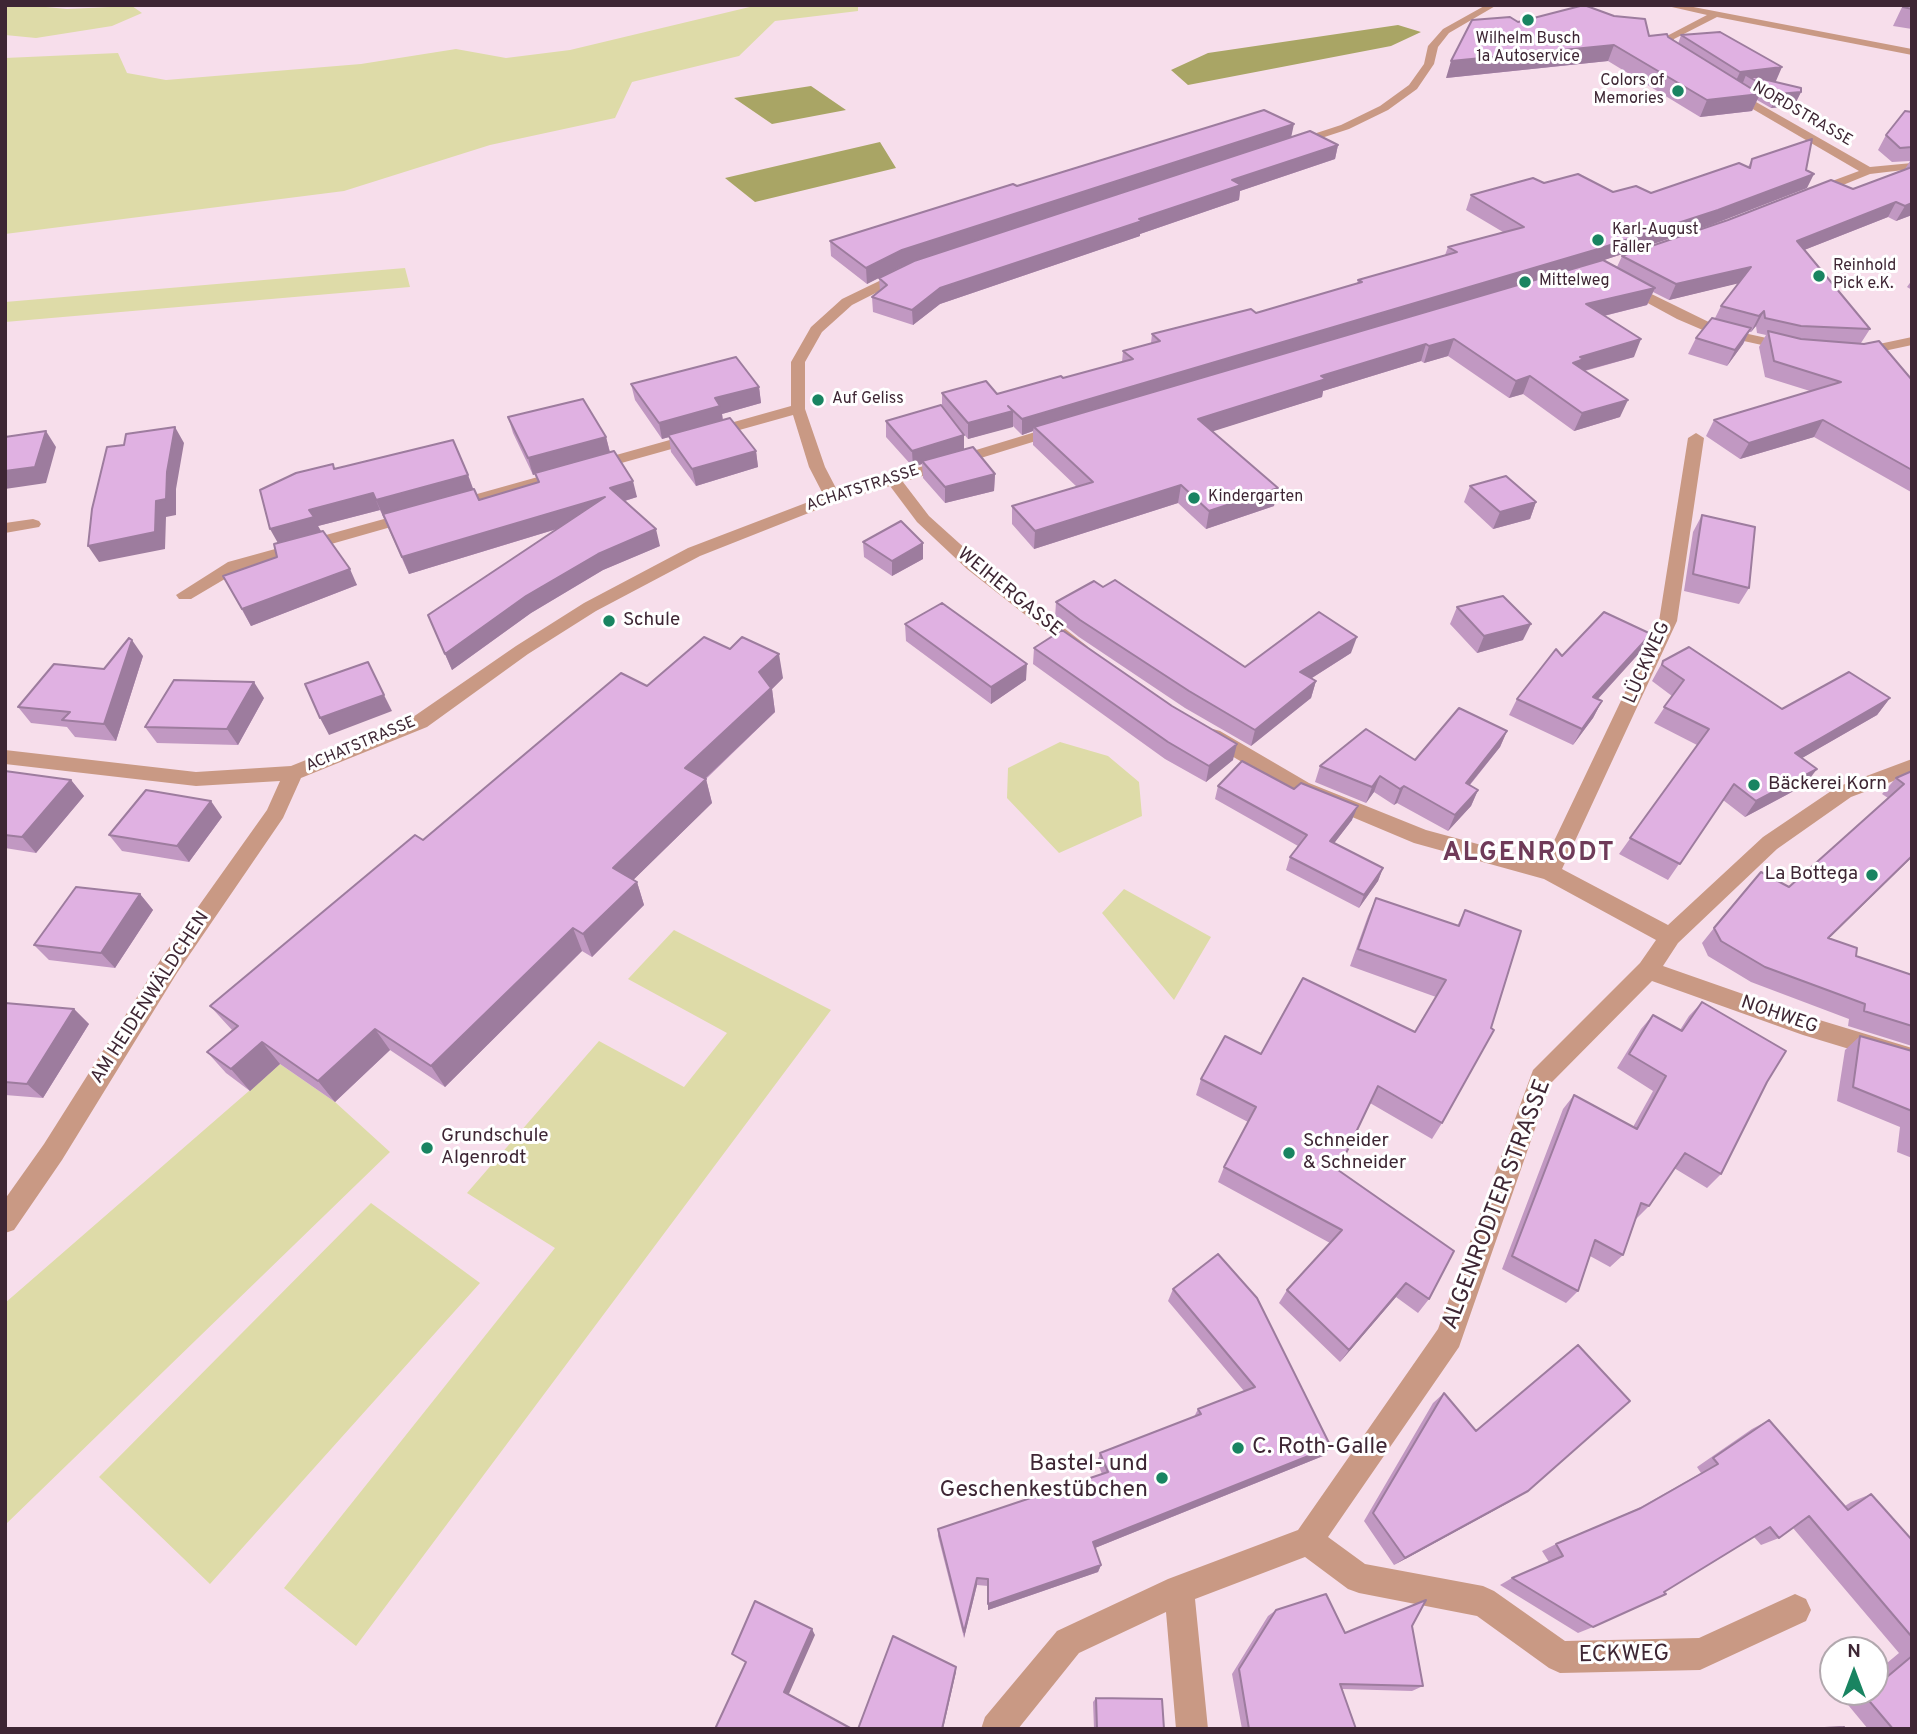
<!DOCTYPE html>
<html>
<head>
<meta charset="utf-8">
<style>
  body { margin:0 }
  #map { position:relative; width:1917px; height:1734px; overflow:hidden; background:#f7deeb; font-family:Overpass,sans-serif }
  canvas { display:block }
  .frame { position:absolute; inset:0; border:7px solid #3e2634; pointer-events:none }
  .north { position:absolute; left:1819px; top:1636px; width:70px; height:70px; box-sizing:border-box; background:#fff; border:2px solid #b2a8ae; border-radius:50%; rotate:0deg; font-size:19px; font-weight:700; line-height:28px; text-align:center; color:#3e2634 }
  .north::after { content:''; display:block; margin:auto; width:24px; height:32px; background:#198461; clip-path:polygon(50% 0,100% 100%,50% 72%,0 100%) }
</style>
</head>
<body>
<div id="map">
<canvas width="1917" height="1734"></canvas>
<div class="frame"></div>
<div class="north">N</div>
</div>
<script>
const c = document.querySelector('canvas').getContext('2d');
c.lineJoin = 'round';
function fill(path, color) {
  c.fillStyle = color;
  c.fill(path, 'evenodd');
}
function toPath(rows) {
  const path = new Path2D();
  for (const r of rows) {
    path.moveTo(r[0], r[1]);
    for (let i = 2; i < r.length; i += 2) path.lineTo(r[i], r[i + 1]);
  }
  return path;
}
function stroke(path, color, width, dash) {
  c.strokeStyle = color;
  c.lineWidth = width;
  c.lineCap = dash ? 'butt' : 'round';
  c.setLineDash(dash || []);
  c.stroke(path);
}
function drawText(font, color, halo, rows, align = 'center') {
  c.font = font + ' Overpass,sans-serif';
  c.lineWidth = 6;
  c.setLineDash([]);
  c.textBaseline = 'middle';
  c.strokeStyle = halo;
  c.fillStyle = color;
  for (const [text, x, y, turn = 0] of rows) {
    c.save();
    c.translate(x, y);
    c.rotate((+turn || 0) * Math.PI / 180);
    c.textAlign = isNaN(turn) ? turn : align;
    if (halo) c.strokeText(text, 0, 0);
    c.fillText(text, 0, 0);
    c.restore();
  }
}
const green = toPath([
  [5,5,48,5,46,7,67,9,132,6,142,13,112,26,36,38,5,35],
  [758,5,858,5,858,11,775,21,739,56,632,82,615,118,490,145,344,191,5,234,5,58,118,53,127,73,166,80,361,64,456,49,506,58,570,50],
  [405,268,410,287,5,322,5,302],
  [1060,742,1108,756,1139,782,1142,816,1059,853,1007,798,1008,768],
  [1124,889,1211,937,1174,1000,1102,913],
  [674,930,831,1010,356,1646,284,1588,555,1248,467,1193,599,1041,684,1087,727,1033,628,979],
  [280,1064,335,1102,390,1152,5,1525,5,1303],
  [371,1203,480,1283,210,1584,99,1477]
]);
const forest = toPath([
  [1398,25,1421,32,1391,46,1188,85,1171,70,1208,53],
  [811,86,846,110,772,124,734,98],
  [880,142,896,168,755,202,725,178]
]);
const minor = toPath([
  [1486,5,1497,5,1449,33,1438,47,1434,64,1417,89,1388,110,1349,129,1297,146,1289,146,1289,142,1341,125,1380,106,1409,85,1424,64,1428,46,1443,29,1486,5],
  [1663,5,1683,5,1912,49,1912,55,1717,17,1674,39,1671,48,1685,60,1680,63,1661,49,1665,37,1707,15,1663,5],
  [1727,90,1735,90,1870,167,1912,163,1912,169,1870,174,1816,196,1808,196,1808,190,1859,171,1727,94,1727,90],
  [904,269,910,273,909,276,852,305,822,332,805,362,805,409,825,467,838,492,1055,426,1065,426,1068,429,1065,432,903,482,929,516,979,561,1087,646,1090,650,1087,654,1075,654,967,569,917,522,890,486,839,501,700,556,596,611,528,654,427,727,301,778,283,818,177,973,62,1160,14,1230,5,1233,5,1199,44,1144,161,959,267,810,280,781,196,786,5,764,5,750,196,772,291,766,413,717,516,646,584,603,688,548,824,496,809,467,793,415,457,509,445,509,443,506,445,503,791,406,791,362,811,327,842,299,904,269],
  [1627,282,1721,328,1794,344,1796,347,1789,351,1712,334,1677,319,1622,289,1622,283,1627,282],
  [1912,337,1912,345,1856,357,1849,353,1851,350,1912,337],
  [1696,433,1704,438,1677,621,1562,869,1668,925,1763,837,1837,787,1912,759,1912,774,1851,797,1777,849,1678,943,1663,966,1803,1015,1912,1048,1912,1068,1803,1035,1652,981,1551,1083,1459,1347,1328,1537,1365,1564,1483,1586,1494,1591,1565,1641,1699,1638,1795,1594,1806,1599,1811,1610,1806,1621,1700,1670,1560,1673,1549,1668,1477,1616,1359,1593,1348,1589,1305,1557,1195,1599,1208,1729,1176,1729,1166,1612,1079,1653,1018,1729,981,1729,985,1717,1057,1631,1168,1579,1298,1530,1438,1329,1533,1070,1640,963,1656,940,1544,879,1414,843,1295,793,1206,741,1203,736,1206,731,1213,729,1220,731,1309,783,1426,830,1544,862,1659,621,1688,438,1696,433],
  [413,511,419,513,421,516,419,519,240,570,191,599,179,599,176,595,228,562,413,511],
  [33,519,39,521,41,524,39,527,5,533,5,523,33,519]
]);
const wall = toPath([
  [1903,5,1912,5,1912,29,1893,26],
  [1518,22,1668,37,1678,44,1681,35,1776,81,1773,81,1801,92,1794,106,1771,108,1757,100,1752,111,1700,117,1608,61,1446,78],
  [1912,112,1912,215,1896,221,1888,217,1804,250,1870,329,1861,343,1912,380,1912,492,1911,492,1814,437,1740,459,1706,436,1714,420,1810,391,1765,377,1759,347,1766,335,1757,333,1756,326,1751,332,1749,332,1743,344,1727,366,1688,354,1696,338,1715,318,1721,306,1738,283,1669,300,1653,292,1647,305,1604,316,1634,357,1585,371,1620,417,1574,431,1523,394,1509,398,1448,356,1424,363,1421,361,1323,391,1322,397,1212,431,1274,506,1206,529,1178,503,1034,549,1012,524,1012,506,1077,487,1033,445,1033,431,1022,435,1013,426,968,439,957,426,964,435,964,449,995,474,994,491,945,503,923,478,922,464,913,467,886,437,886,421,942,407,942,393,997,394,1063,378,1122,362,1123,351,1151,343,1152,334,1256,313,1357,284,1358,280,1445,255,1448,247,1503,232,1466,210,1471,195,1544,183,1613,192,1651,193,1748,167,1752,159,1806,170,1807,188,1711,225,1604,260,1617,267,1622,256,1853,189,1905,169,1910,161,1892,162,1878,150,1886,135],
  [1292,137,1338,145,1335,159,1240,191,1239,200,1140,234,1140,236,940,304,913,325,873,312,872,297,880,291,879,278,909,263,902,266,867,284,831,256,830,241,1017,186],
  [1912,280,1912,290,1907,287],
  [631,384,759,387,761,403,722,414,723,420,756,451,758,467,696,486,671,452,669,437,662,439,635,400],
  [508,417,606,437,610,452,637,497,625,501,660,546,603,570,531,613,452,670,428,615,557,529,409,574,380,510,318,526,321,531,357,585,251,626,223,576,277,557,278,543,335,469,468,475,473,490,479,500,538,483,535,474,533,475,513,433],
  [1470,486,1536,502,1530,519,1493,529,1464,502],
  [1702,515,1749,588,1739,604,1684,591,1693,532],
  [863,542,923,543,923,559,892,576,864,557],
  [1103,587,1245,667,1351,653,1312,678,1316,681,1311,698,1251,746,1185,708,1079,637,1055,618,1056,602],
  [1457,607,1523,640,1477,653,1450,624],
  [905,624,1026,680,991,704,906,641],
  [1651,634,1642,650,1598,699,1602,701,1593,718,1573,745,1509,715,1517,699,1562,656],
  [1034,648,1233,760,1206,782,1165,759,1033,664],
  [143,656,116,741,75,737,67,727,31,723,18,707,104,669],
  [1663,661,1782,709,1890,698,1877,715,1802,758,1805,785,1745,817,1723,800,1668,880,1619,854,1697,745,1654,723,1672,696,1652,681],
  [783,678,772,689,775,712,706,779,712,803,633,880,637,882,644,905,592,957,582,951,445,1087,390,1050,335,1102,280,1064,250,1091,226,1073,207,1052,232,1030,210,1006,423,840,647,686],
  [264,698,238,745,157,743,145,727],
  [1507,731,1500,747,1470,785,1478,790,1471,806,1448,831,1397,803,1394,805,1374,792,1366,803,1315,782,1320,766,1415,760],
  [5,771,71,780,84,796,36,853,5,848],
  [1912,771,1912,857,1829,938,1856,956,1912,975,1912,1046,1848,1026,1849,1019,1751,982,1708,956,1702,943,1714,928,1789,887,1888,798,1882,794,1896,778],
  [1218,786,1352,820,1334,843,1383,868,1378,881,1359,908,1286,870,1290,857,1298,846,1215,799],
  [222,817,189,862,122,851,109,835],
  [140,894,153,910,115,968,49,960,34,945],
  [1376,898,1457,926,1465,910,1442,1123,1432,1139,1370,1103,1338,1170,1429,1299,1418,1313,1396,1297,1340,1362,1279,1303,1287,1290,1330,1243,1218,1182,1224,1167,1248,1122,1196,1095,1201,1079,1261,1054,1415,1032,1436,997,1350,966,1368,916],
  [1702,1002,1767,1082,1721,1174,1707,1188,1674,1168,1649,1206,1636,1219,1623,1255,1610,1267,1590,1256,1578,1291,1566,1303,1502,1269,1563,1109,1574,1095,1633,1127,1653,1091,1617,1068,1641,1029,1653,1015,1680,1030,1689,1016],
  [5,1003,74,1009,89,1024,43,1098,5,1095],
  [1860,1036,1912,1051,1912,1158,1897,1152,1900,1127,1837,1101,1845,1050],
  [1173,1289,1331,1447,1323,1456,1095,1548,1101,1565,1098,1572,988,1610,988,1586,977,1585,964,1638,938,1536,938,1529,1102,1474,1097,1462,1100,1453,1194,1417,1198,1409,1244,1391,1168,1301],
  [1444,1393,1515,1499,1394,1565,1364,1521,1433,1403],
  [1769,1420,1845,1506,1851,1502,1871,1494,1912,1540,1912,1729,1868,1729,1844,1700,1853,1692,1875,1692,1875,1673,1899,1653,1793,1528,1779,1538,1761,1545,1754,1537,1593,1627,1578,1633,1500,1585,1512,1578,1549,1562,1542,1551,1556,1544,1637,1509,1701,1473,1697,1467,1752,1429],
  [1276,1610,1345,1633,1412,1626,1423,1686,1412,1691,1342,1689,1356,1729,1242,1729,1232,1674,1268,1616],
  [1096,1698,1164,1729,1094,1729,1093,1702]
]);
const shadedWall = toPath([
  [1614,45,1608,61,1446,78,1451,61],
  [1782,67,1776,81,1758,83,1746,75,1742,85,1734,85,1740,72],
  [1801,92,1794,106,1771,108,1778,94],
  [1760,94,1752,111,1700,117,1707,100],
  [1294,124,1291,138,902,266,867,284,866,268,902,250],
  [1338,145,1335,159,1240,191,1239,200,1140,234,1140,236,940,304,913,325,912,310,940,288,1139,219,1232,180],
  [1814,174,1807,188,1711,225,1592,264,1034,427,1033,431,1022,435,1022,419],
  [1896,202,1888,217,1789,256,1797,241],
  [1912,203,1912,215,1896,221,1905,206],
  [1751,267,1744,282,1669,300,1676,284],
  [1655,288,1647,305,1579,322,1586,304],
  [1764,311,1756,326,1751,332,1759,316],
  [1751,328,1743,344,1727,366,1735,350],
  [1454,339,1448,356,1424,363,1429,346],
  [1641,339,1634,357,1579,372,1573,363,1580,357],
  [1426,344,1421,361,1323,391,1322,397,1195,437,1198,419,1321,376],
  [1530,376,1523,394,1509,398,1516,381],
  [759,387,761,403,722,414,723,422,662,439,659,423,715,398],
  [1628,400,1620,417,1574,431,1582,413],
  [1013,411,1013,427,968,439,968,423],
  [1823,420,1814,437,1740,459,1749,443],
  [175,427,184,443,176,489,176,515,166,517,165,549,99,562,88,546,167,472],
  [46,431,56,447,46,483,5,489,5,471],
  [964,435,964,452,922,461,922,464,913,467,912,451],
  [606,437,610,453,533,475,528,458],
  [756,451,758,467,696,486,692,469],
  [995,474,994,491,945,503,945,487],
  [468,475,474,491,383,516,376,500],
  [633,481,637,497,614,504,610,488],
  [1181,485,1178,503,1034,549,1035,531],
  [1278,488,1274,506,1206,529,1209,511],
  [373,493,380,510,318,526,322,533,279,545,270,529,309,510],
  [605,497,609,513,409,574,402,557],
  [1536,502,1530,519,1493,529,1500,512],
  [656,529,660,546,603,570,531,613,452,670,445,654,526,596,598,554],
  [923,543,923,559,892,576,892,561],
  [350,569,357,585,251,626,242,609],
  [1531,624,1523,640,1477,653,1484,636],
  [1651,634,1642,650,1584,714,1593,697],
  [1357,637,1351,653,1296,688,1300,672],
  [132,640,143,656,116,741,104,724],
  [779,654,783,678,772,689,775,712,691,792,685,768,759,672],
  [1027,664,1026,680,991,704,991,687],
  [1316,681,1311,698,1251,746,1255,730],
  [254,682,264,698,238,745,227,729],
  [384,695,392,711,329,735,320,718],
  [1890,698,1877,715,1783,769,1795,753],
  [1602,701,1593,718,1573,745,1582,729],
  [1507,731,1500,747,1458,799,1466,783],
  [1237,744,1233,760,1206,782,1209,766],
  [1817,769,1805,785,1745,817,1756,801],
  [1380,776,1374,792,1366,803,1372,787],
  [706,779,712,803,621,892,613,868],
  [71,780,84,796,36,853,22,837],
  [1404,786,1397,803,1394,805,1400,789],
  [1478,790,1471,806,1448,831,1455,815],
  [211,801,222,817,189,862,177,846],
  [1358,806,1352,820,1325,855,1330,841],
  [1912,856,1912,857,1814,953,1828,938],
  [1383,868,1378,881,1359,908,1364,895],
  [637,882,644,905,592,957,583,934],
  [140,894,153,910,115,968,101,953],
  [573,928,582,951,445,1087,431,1066],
  [74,1009,89,1024,43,1098,27,1084],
  [375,1029,390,1050,335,1102,318,1081],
  [262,1042,280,1064,250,1091,231,1069],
  [1406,1283,1396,1297,1340,1362,1349,1350],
  [1331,1447,1323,1456,1090,1550,1093,1542],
  [1528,1491,1515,1499,1394,1565,1405,1558],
  [1101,1565,1098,1572,988,1610,988,1604],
  [977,1578,977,1585,964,1638,964,1632],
  [812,1629,815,1635,788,1696,784,1692],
  [956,1667,956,1672,943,1729,942,1729]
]);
const building = toPath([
  [1584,5,1614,16,1645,19,1649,36,1667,34,1668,37,1760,94,1707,100,1614,45,1451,61,1472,20,1510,17,1518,22,1584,5],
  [1904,5,1912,5,1912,9,1903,7,1904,5],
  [1720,32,1782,67,1740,72,1681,35,1720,32],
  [1746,75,1801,88,1801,92,1778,94,1746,75],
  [1264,110,1294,124,902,250,866,268,830,241,1013,184,1017,186,1264,110],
  [1905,111,1912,112,1912,147,1900,148,1886,135,1905,111],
  [1310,131,1338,145,1232,180,1241,185,1139,219,1142,221,940,288,912,310,872,297,887,285,879,278,914,261,1310,131],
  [1812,139,1806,170,1814,174,1718,210,1598,249,1022,419,1008,406,1013,411,968,423,942,393,986,381,997,394,1061,376,1063,378,1133,359,1123,351,1160,341,1152,334,1251,309,1256,313,1362,282,1358,280,1457,252,1448,247,1524,227,1471,195,1533,178,1544,183,1578,174,1613,192,1636,186,1651,193,1739,163,1750,168,1752,159,1812,139],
  [1912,167,1912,203,1905,206,1896,202,1797,241,1870,329,1801,326,1765,318,1764,311,1759,316,1721,306,1751,267,1676,284,1622,256,1728,220,1831,180,1853,189,1912,167],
  [1603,260,1655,288,1586,304,1641,339,1580,357,1584,359,1573,363,1628,400,1582,413,1530,376,1516,381,1454,339,1429,346,1426,344,1321,376,1326,379,1198,419,1278,488,1209,511,1181,485,1035,531,1012,506,1093,482,1034,427,1603,260],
  [1712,318,1751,328,1735,350,1696,338,1712,318],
  [1768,331,1801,339,1864,344,1879,341,1912,380,1912,470,1823,420,1749,443,1714,420,1841,382,1774,361,1768,331],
  [736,357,759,387,715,398,720,406,659,423,631,384,736,357],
  [583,399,606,437,528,458,508,417,583,399],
  [941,405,964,435,912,451,886,421,941,405],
  [730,418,756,451,692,469,668,435,730,418],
  [175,427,167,472,166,499,156,501,155,532,88,546,92,509,107,447,124,445,126,434,175,427],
  [46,431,35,467,5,471,5,437,46,431],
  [453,440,468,475,376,500,373,493,309,510,314,517,270,529,260,490,296,473,333,464,334,469,453,440],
  [973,447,995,474,945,487,922,461,973,447],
  [614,451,633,481,610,488,656,529,598,554,526,596,445,654,428,615,605,497,402,557,383,514,474,489,479,500,539,482,535,473,614,451],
  [1506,476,1536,502,1500,512,1470,486,1506,476],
  [1702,515,1755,527,1749,588,1693,574,1702,515],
  [901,521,923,543,892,561,863,542,901,521],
  [323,531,350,569,242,609,223,576,277,557,274,544,323,531],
  [1115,580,1245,667,1319,612,1357,637,1300,672,1316,681,1255,730,1189,691,1080,620,1056,602,1094,581,1103,587,1115,580],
  [1503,596,1531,624,1484,636,1457,607,1503,596],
  [942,603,1027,664,991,687,905,624,942,603],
  [1604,612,1651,634,1593,697,1602,701,1582,729,1517,699,1556,649,1562,656,1604,612],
  [1062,630,1172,706,1237,744,1209,766,1168,742,1034,648,1062,630],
  [704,637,730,649,742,637,779,654,759,672,771,688,685,768,706,779,613,868,637,882,583,934,573,928,431,1066,375,1029,318,1081,262,1042,231,1069,207,1052,238,1026,210,1006,415,835,423,840,621,673,647,686,704,637],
  [129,638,132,640,104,724,62,720,70,712,18,707,54,664,104,669,129,638],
  [1689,647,1782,709,1849,672,1890,698,1795,753,1817,769,1756,801,1734,784,1680,864,1630,838,1709,729,1664,707,1684,680,1662,665,1663,661,1689,647],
  [368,662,384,695,320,718,305,684,368,662],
  [174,680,254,682,227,729,145,727,174,680],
  [1459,708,1507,731,1466,783,1478,790,1455,815,1404,786,1400,789,1380,776,1372,787,1320,766,1366,729,1415,760,1459,708],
  [1242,761,1294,789,1301,783,1358,806,1330,841,1383,868,1364,895,1290,857,1307,835,1218,786,1242,761],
  [5,771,71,780,22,837,5,835,5,771],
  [1912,771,1912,856,1828,938,1857,948,1856,956,1912,975,1912,1026,1864,1011,1865,1004,1765,967,1721,941,1714,928,1761,872,1789,887,1904,784,1896,778,1912,771],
  [146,790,211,801,177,846,109,835,146,790],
  [76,887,140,894,101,953,34,945,76,887],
  [1376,898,1459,926,1465,910,1521,931,1491,1028,1494,1030,1442,1123,1378,1086,1338,1170,1454,1251,1429,1299,1406,1283,1349,1350,1287,1290,1342,1230,1224,1167,1256,1107,1201,1079,1225,1036,1261,1054,1303,978,1415,1032,1446,980,1358,949,1376,898],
  [1702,1002,1786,1051,1767,1082,1721,1174,1685,1153,1649,1206,1641,1203,1623,1255,1595,1240,1578,1291,1512,1256,1574,1095,1637,1129,1666,1076,1629,1054,1653,1015,1682,1031,1702,1002],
  [5,1003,74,1009,27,1084,5,1082,5,1003],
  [1860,1036,1912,1051,1912,1111,1853,1087,1860,1036],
  [1218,1254,1257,1298,1331,1447,1093,1542,1101,1565,988,1604,988,1579,977,1578,964,1632,938,1529,1108,1472,1100,1453,1201,1414,1198,1409,1255,1387,1173,1289,1218,1254],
  [1578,1345,1630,1401,1528,1491,1405,1558,1373,1513,1444,1393,1476,1431,1578,1345],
  [1769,1420,1848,1510,1871,1494,1912,1540,1912,1637,1809,1516,1779,1538,1770,1527,1664,1592,1666,1594,1593,1627,1512,1578,1563,1556,1556,1544,1641,1508,1718,1464,1713,1458,1769,1420],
  [1326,1594,1345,1633,1426,1600,1412,1626,1423,1686,1340,1684,1356,1729,1249,1729,1239,1669,1276,1610,1326,1594],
  [755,1601,812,1629,784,1692,852,1729,715,1729,746,1662,732,1654,755,1601],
  [893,1636,956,1667,942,1729,858,1729,893,1636],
  [1912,1656,1912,1729,1893,1729,1865,1696,1869,1692,1875,1692,1875,1687,1912,1656],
  [1096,1698,1162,1699,1164,1729,1097,1729,1096,1698],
  [1844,1727,1845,1729,1805,1729,1844,1727]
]);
const markers = [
  [1528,20,7,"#198461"],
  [1678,91,7,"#198461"],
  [1598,240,7,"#198461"],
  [1819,276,7,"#198461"],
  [1525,282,7,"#198461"],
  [818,400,7,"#198461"],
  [1194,498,7,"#198461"],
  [609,621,7,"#198461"],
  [1754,785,7,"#198461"],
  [1872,875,7,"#198461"],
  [427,1148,7,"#198461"],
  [1289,1153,7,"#198461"],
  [1238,1448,7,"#198461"],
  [1162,1478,7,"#198461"]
];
const farPoinames = [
  ["Wilhelm Busch",1528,40,"center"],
  ["1a Autoservice",1528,58,"center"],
  ["Colors of",1664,82,"right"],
  ["Memories",1664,100,"right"],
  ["Karl-August",1612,231],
  ["Faller",1612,249],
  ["Reinhold",1833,267],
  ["Pick e.K.",1833,285],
  ["Mittelweg",1539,282],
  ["Auf Geliss",832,400],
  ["Kindergarten",1208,498]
];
const farStreetnames = [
  ["NORDSTRASSE",1802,115,30],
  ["ACHATSTRASSE",863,489,-18],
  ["ACHATSTRASSE",361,745,-23]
];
const streetNames = [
  ["WEIHERGASSE",1009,593,39],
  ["LÜCKWEG",1648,663,-66],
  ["AM HEIDENWÄLDCHEN",151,998,-57],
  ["NOHWEG",1779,1016,19]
];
const poiNames = [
  ["Schule",623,621],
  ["Bäckerei Korn",1768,785],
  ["La Bottega",1858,875,"right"],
  ["Grundschule",441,1137],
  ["Algenrodt",441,1159],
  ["Schneider",1303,1142],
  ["& Schneider",1303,1164]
];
const nearStreetnames = [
  ["ALGENRODTER STRASSE",1498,1205,-69],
  ["ECKWEG",1624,1656,-1]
];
const nearPoinames = [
  ["C. Roth-Galle",1252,1448],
  ["Bastel- und",1148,1465,"right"],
  ["Geschenkestübchen",1148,1491,"right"]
];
const districtNames = [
  ["ALGENRODT",1529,855]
];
fill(green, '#dedba8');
fill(forest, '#a9a565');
fill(minor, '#c99984');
fill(wall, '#c198c2');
fill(shadedWall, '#9d7c9e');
fill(building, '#e0b1e2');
stroke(building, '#9d7c9e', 2);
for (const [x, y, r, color] of markers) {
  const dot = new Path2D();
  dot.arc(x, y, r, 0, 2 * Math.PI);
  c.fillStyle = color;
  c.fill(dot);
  stroke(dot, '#fff', 2.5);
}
drawText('16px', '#3e2634', '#fff', farPoinames, 'left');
drawText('16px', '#3e2634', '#fff', farStreetnames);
drawText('19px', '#3e2634', '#fff', streetNames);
drawText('19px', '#3e2634', '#fff', poiNames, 'left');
drawText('23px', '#3e2634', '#fff', nearStreetnames);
drawText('23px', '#3e2634', '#fff', nearPoinames, 'left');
c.letterSpacing = '2px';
drawText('bold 26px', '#6f3b59', '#fff', districtNames);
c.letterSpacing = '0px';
</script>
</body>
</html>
